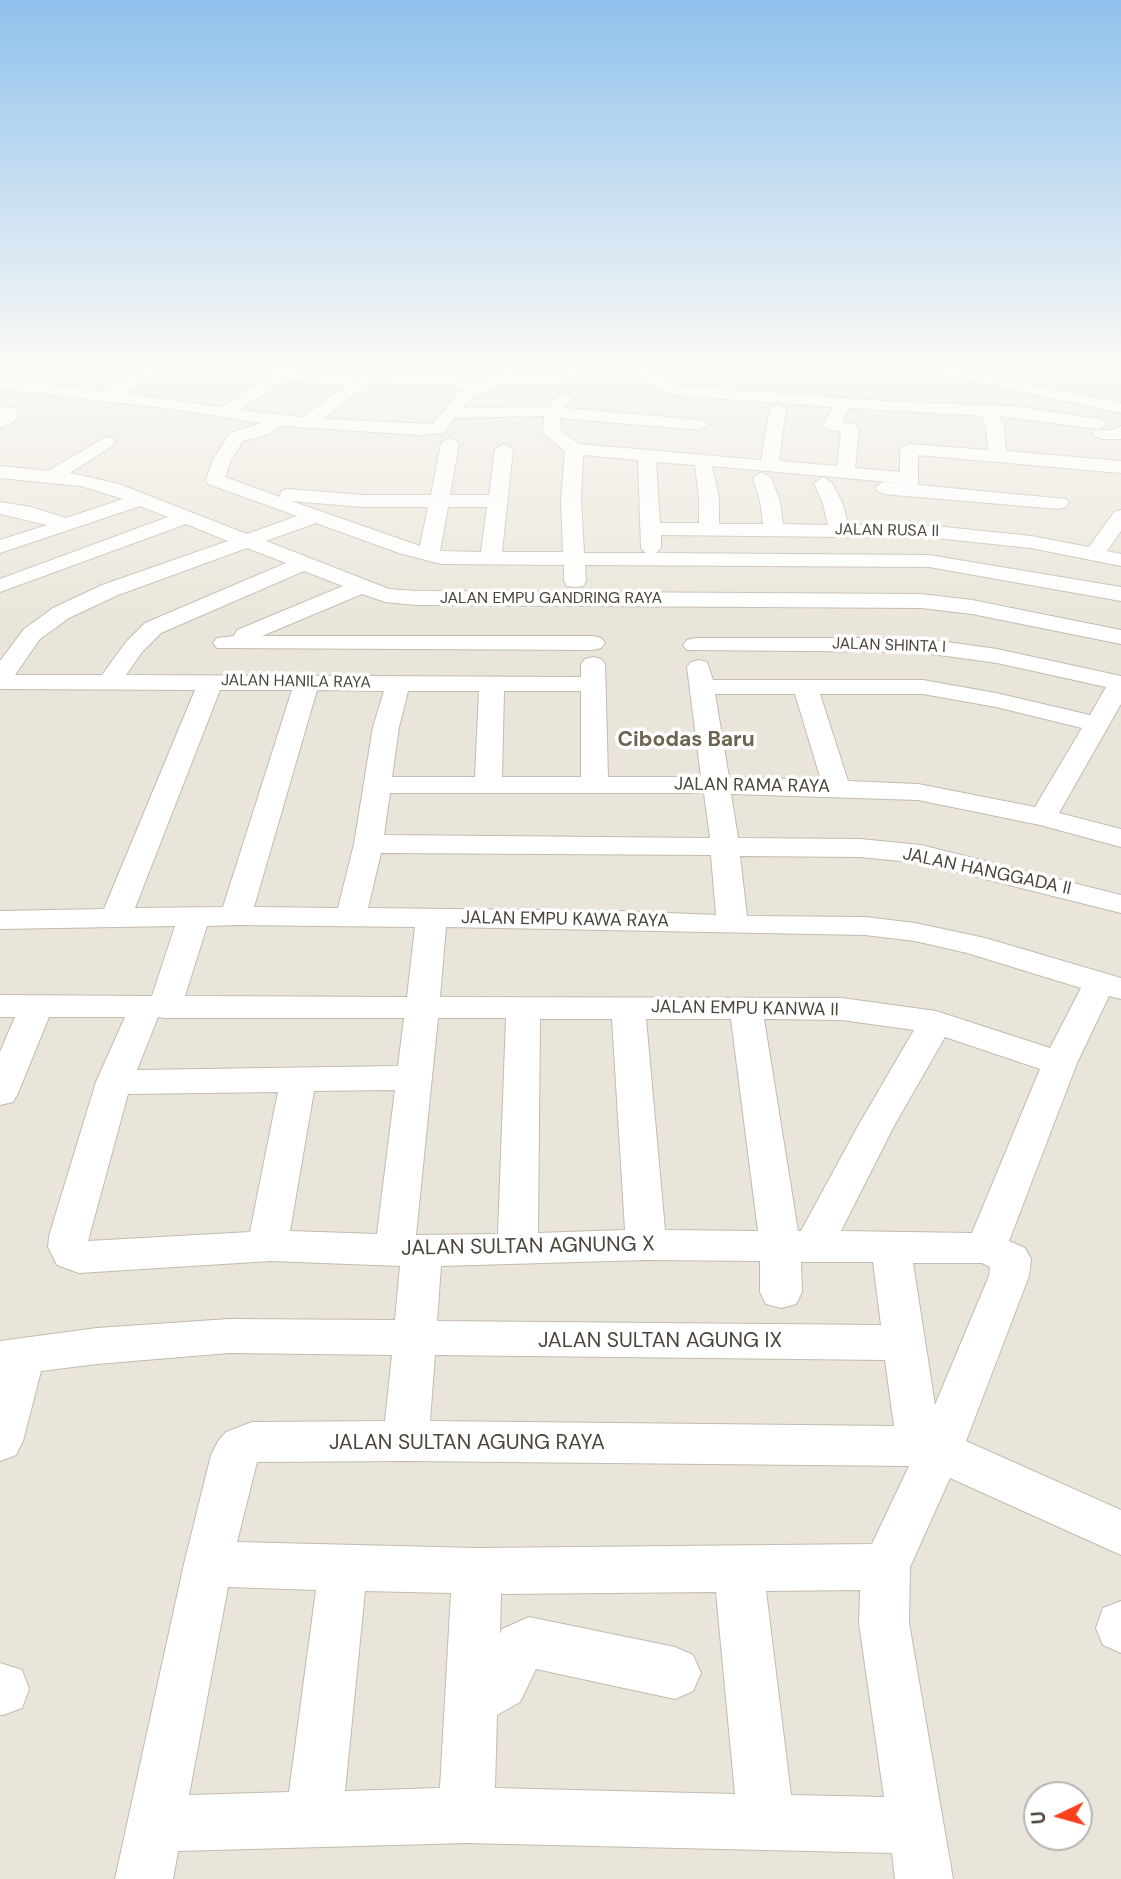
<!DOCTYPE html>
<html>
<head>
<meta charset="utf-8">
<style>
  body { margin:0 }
  #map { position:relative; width:1121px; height:1879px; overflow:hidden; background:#f6f3ec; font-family:"DM Sans",sans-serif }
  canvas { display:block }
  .north { position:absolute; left:1023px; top:1781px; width:70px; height:70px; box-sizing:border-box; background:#fff; border:2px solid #b7b4b0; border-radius:50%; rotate:265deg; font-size:19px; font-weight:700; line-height:28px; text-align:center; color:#4b4439 }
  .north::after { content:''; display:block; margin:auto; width:24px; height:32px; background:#fc3f1d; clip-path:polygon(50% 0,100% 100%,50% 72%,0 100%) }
</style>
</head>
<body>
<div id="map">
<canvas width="1121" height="1879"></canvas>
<div class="north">U</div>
</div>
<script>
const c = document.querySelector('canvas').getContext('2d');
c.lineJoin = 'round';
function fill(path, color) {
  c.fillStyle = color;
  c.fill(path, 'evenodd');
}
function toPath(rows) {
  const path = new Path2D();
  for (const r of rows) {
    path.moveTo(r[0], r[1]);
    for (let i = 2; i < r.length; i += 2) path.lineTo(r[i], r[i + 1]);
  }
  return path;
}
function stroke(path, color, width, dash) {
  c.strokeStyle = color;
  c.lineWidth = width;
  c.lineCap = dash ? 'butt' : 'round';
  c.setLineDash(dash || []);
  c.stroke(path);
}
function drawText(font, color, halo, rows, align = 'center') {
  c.font = font + ' "DM Sans",sans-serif';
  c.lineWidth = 7;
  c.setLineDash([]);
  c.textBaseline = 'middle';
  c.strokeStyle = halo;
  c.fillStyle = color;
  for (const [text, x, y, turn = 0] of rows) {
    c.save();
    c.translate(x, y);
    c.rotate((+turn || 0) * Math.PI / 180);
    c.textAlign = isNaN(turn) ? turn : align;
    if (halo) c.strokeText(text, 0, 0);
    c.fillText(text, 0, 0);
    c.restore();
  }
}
const residential = toPath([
  [0,365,1121,365,1121,1879,0,1879],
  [1037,1795,1079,1795,1079,1837,1037,1837]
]);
const river = toPath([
  [1110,365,1121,365,1121,371,1113,369,1110,365]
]);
const path = toPath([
  [15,367,112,365]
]);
const minor = toPath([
  [147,365,270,365,295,368,297,371,356,377,365,373,444,375,481,381,507,365,520,365,522,367,514,375,554,375,571,365,634,365,653,370,675,385,883,401,1013,406,1098,419,1107,424,1098,429,999,416,1004,427,1006,451,1121,461,1121,473,918,455,918,485,1066,499,1069,503,1066,507,1059,509,883,494,874,488,883,482,900,483,712,466,719,498,719,524,763,524,760,501,753,478,762,472,771,478,780,501,783,524,828,525,823,504,814,483,823,477,832,483,843,504,848,525,935,526,1031,536,1089,547,1114,512,1121,510,1121,531,1107,551,1121,554,1121,566,1031,548,935,538,661,535,661,548,656,553,929,555,1121,587,1121,601,929,567,585,565,586,581,583,586,575,587,567,586,564,581,564,565,441,564,399,553,316,523,266,541,389,589,416,591,921,594,972,600,1121,630,1121,644,972,614,921,608,416,605,385,602,362,594,262,636,593,636,601,638,605,643,601,648,593,650,217,648,213,643,217,638,234,636,237,630,343,586,304,571,161,633,142,652,126,675,581,677,581,664,585,659,593,657,601,659,605,664,608,777,701,777,687,667,691,662,699,660,707,662,713,680,923,680,996,693,1090,715,1106,687,997,663,918,652,687,650,683,645,687,640,695,638,918,638,997,649,1121,676,1121,704,1059,813,1121,829,1121,847,1040,825,918,800,731,794,738,838,860,839,921,845,1121,895,1121,913,921,863,860,857,740,856,747,916,865,917,915,923,985,938,1121,978,1121,999,1109,996,1077,1063,1009,1241,1025,1248,1031,1259,1029,1276,966,1441,1121,1510,1121,1555,950,1478,910,1567,909,1623,953,1879,895,1879,892,1853,466,1843,178,1851,173,1879,115,1879,184,1564,211,1455,218,1441,226,1432,252,1422,385,1421,392,1355,229,1353,97,1364,41,1371,23,1441,16,1455,0,1461,0,1341,97,1328,229,1319,395,1320,400,1266,271,1261,79,1273,57,1265,48,1247,49,1236,96,1082,125,1017,49,1017,18,1093,13,1102,0,1105,0,1052,15,1017,0,1017,0,995,152,996,175,926,0,929,0,911,104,909,195,690,0,689,0,661,24,629,53,608,102,585,228,541,186,524,0,592,0,579,168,517,140,506,0,553,0,540,47,525,0,514,0,502,31,507,66,518,123,499,81,486,0,478,0,466,48,471,106,437,112,438,115,442,112,446,70,473,119,484,247,534,297,516,208,484,206,480,213,460,230,433,262,423,164,408,0,389,0,379,105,391,147,365],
  [160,370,236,371,273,374,221,407,124,393,160,370],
  [632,374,641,376,658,390,673,395,833,407,823,425,826,429,841,432,837,466,779,461,786,409,778,404,770,409,761,460,579,444,561,431,560,418,700,430,709,425,700,420,565,408,573,398,565,393,559,395,548,407,463,408,470,399,500,384,558,385,575,375,632,374],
  [286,380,345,386,303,417,239,410,286,380],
  [369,383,444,385,466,388,458,393,433,424,323,419,369,383],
  [849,408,982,416,986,427,988,450,909,444,900,449,900,472,855,468,859,429,856,425,842,422,849,408],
  [544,416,543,433,565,451,561,500,563,552,502,552,513,449,504,444,495,449,489,495,450,495,459,443,450,438,441,443,431,495,363,495,288,489,281,491,280,497,225,477,231,460,243,441,269,434,282,426,420,435,444,433,455,418,544,416],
  [583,455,638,460,641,548,646,553,584,553,581,500,583,455],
  [656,462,695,465,699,498,699,523,660,523,656,462],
  [291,501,363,507,428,507,420,546,291,501],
  [448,507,487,507,481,552,440,551,448,507],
  [247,548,286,563,145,623,126,642,102,675,15,675,40,639,69,618,118,595,247,548],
  [220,690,292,690,223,907,135,908,220,690],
  [317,690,384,691,373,727,354,844,338,908,254,907,317,690],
  [408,691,479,691,475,777,392,777,399,727,408,691],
  [504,691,581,691,581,777,502,777,504,691],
  [715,694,795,694,821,780,729,777,715,694],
  [820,694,923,694,996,707,1082,728,1035,807,918,784,848,781,820,694],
  [390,793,704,793,710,838,384,835,390,793],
  [381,853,711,855,716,915,619,911,368,908,381,853],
  [236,925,415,927,407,997,185,996,207,926,236,925],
  [446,927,865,935,915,941,967,953,1081,988,1050,1048,936,1011,842,998,440,997,446,927],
  [158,1017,165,1018,404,1018,398,1066,137,1070,158,1017],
  [438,1018,506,1018,498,1234,416,1235,438,1018],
  [540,1019,612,1019,625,1230,538,1233,540,1019],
  [646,1019,731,1019,758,1231,665,1230,646,1019],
  [764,1019,842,1020,914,1030,858,1126,801,1231,798,1231,764,1019],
  [945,1037,1040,1069,972,1233,841,1231,894,1126,945,1037],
  [395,1090,377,1234,290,1231,314,1091,395,1090],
  [278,1092,250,1232,88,1241,128,1094,278,1092],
  [646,1260,760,1261,760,1292,766,1304,781,1308,796,1304,802,1292,801,1262,873,1262,881,1325,437,1321,441,1266,646,1260],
  [913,1263,982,1263,990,1267,989,1276,935,1405,913,1263],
  [435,1355,885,1360,894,1426,430,1421,435,1355],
  [406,1461,909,1466,872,1544,477,1548,237,1542,257,1462,406,1461],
  [228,1587,316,1590,289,1792,189,1795,228,1587],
  [860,1590,859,1623,884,1797,791,1795,766,1591,860,1590],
  [365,1591,451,1593,440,1788,345,1791,365,1591],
  [716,1592,735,1794,495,1788,497,1715,520,1702,536,1669,675,1699,693,1691,701,1673,693,1655,675,1647,529,1617,502,1629,500,1634,501,1594,716,1592],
  [773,365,874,365,861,373,824,375,795,374,775,368,773,365],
  [911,365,939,365,1121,403,1121,413,919,370,911,365],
  [1093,365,1121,365,1121,374,1096,368,1093,365],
  [0,406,16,409,18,413,15,421,0,428,0,406],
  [1121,426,1121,439,1101,439,1092,434,1095,430,1112,430,1121,426],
  [1121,1601,1121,1653,1103,1645,1096,1628,1103,1608,1121,1601],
  [0,1663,22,1670,29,1689,22,1708,3,1715,0,1715,0,1663]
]);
const farStreetnames = [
  ["JALAN RUSA II",887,531,1],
  ["JALAN EMPU GANDRING RAYA",551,599],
  ["JALAN SHINTA I",889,646,2],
  ["JALAN HANILA RAYA",296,682,1]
];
const streetNames = [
  ["JALAN RAMA RAYA",752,786,1],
  ["JALAN HANGGADA II",987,872,12],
  ["JALAN EMPU KAWA RAYA",565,920,1],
  ["JALAN EMPU KANWA II",745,1009,1]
];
const quarterNames = [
  ["Cibodas Baru",686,740]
];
const nearStreetnames = [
  ["JALAN SULTAN AGNUNG X",528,1247,-1],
  ["JALAN SULTAN AGUNG IX",660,1341],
  ["JALAN SULTAN AGUNG RAYA",467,1443]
];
fill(residential, '#eae5da');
fill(river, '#a9d4f2');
stroke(minor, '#c2bbae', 2);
stroke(path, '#c4b79f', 2.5, [2, 2]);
fill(minor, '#fff');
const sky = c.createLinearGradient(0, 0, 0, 628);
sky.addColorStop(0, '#8fc1ec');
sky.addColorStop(0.58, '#fbfaf6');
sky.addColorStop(1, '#fbfaf600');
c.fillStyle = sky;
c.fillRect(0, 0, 1121, 628);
drawText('16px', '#4b4439', '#fff', farStreetnames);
drawText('18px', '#4b4439', '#fff', streetNames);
drawText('bold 21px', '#6e6250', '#fff', quarterNames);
drawText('21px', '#4b4439', '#fff', nearStreetnames);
</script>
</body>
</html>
